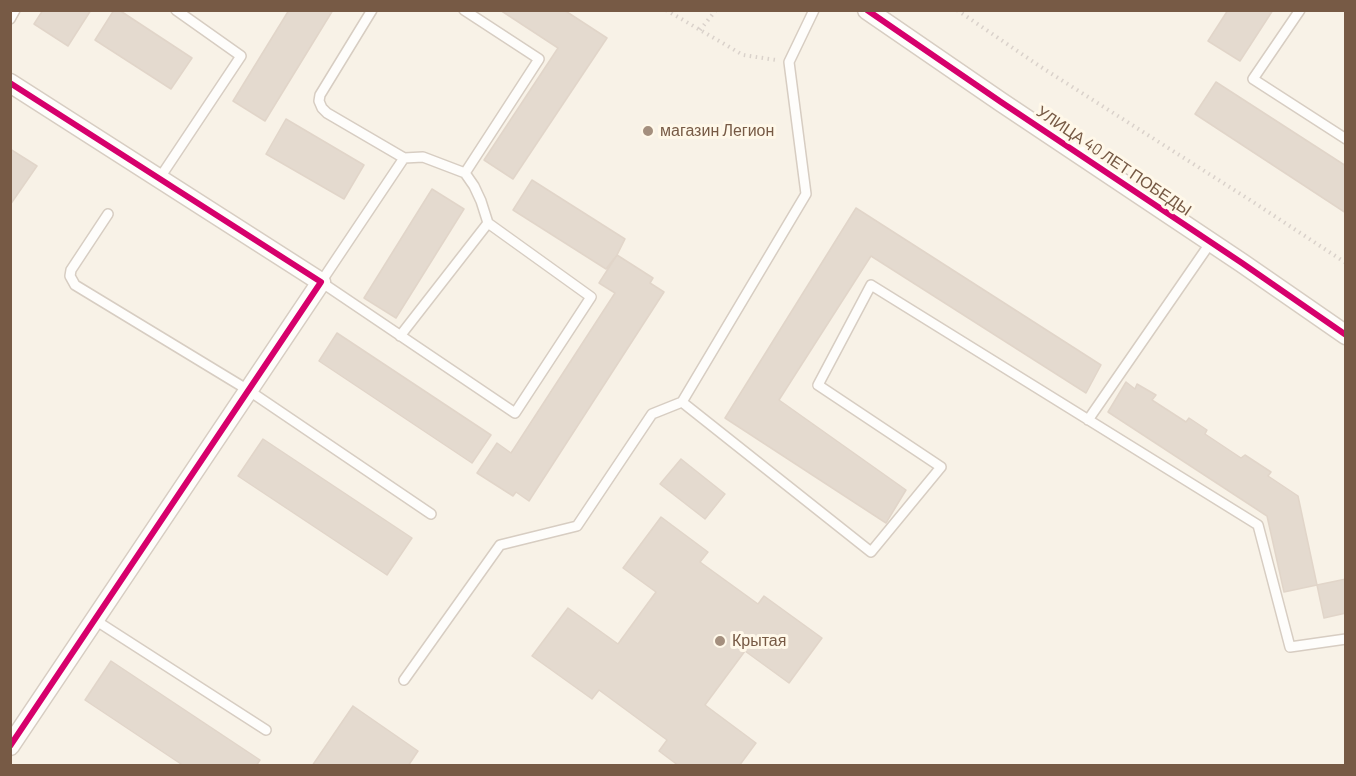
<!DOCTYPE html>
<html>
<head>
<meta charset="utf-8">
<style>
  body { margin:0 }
  #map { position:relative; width:1356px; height:776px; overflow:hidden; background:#f8f2e7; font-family:Barlow,sans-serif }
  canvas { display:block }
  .frame { position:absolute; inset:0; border:12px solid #775a45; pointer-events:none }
</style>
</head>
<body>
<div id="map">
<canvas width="1356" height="776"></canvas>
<div class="frame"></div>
</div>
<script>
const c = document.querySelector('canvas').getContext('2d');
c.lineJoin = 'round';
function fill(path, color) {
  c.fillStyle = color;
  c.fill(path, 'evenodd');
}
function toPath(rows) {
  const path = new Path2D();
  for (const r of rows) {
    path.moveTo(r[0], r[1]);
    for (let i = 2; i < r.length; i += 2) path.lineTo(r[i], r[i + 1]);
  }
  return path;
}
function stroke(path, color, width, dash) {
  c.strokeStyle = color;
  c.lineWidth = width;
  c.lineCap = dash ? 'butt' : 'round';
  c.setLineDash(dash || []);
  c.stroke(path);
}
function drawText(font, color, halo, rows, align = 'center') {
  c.font = font + ' Barlow,sans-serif';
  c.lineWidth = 6;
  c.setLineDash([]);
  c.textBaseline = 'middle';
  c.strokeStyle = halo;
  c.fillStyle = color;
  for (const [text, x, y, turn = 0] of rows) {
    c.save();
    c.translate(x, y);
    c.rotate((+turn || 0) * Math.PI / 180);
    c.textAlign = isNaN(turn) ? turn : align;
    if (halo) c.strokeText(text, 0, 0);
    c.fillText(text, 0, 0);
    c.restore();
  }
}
const building = toPath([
  [43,10,91,10,68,46,34,24,43,10],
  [114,10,119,10,192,58,171,89,95,40,114,10],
  [289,10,333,10,265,121,233,101,289,10],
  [500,10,564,10,607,38,513,179,484,160,558,48,500,10],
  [1228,10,1273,10,1240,61,1208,41,1228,10],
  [1216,82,1346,166,1346,213,1195,114,1216,82],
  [286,119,364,165,344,199,266,154,286,119],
  [10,149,37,166,10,205,10,149],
  [532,180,625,239,617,255,606,269,513,210,532,180],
  [432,189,464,209,396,318,364,298,432,189],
  [856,208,1101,365,1086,393,871,256,779,400,906,490,886,523,725,418,856,208],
  [617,255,653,278,650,283,664,292,529,501,516,492,513,496,477,473,497,443,511,453,615,293,599,283,617,255],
  [337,333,491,435,472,463,319,361,337,333],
  [1126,382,1135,389,1137,384,1156,395,1152,400,1186,422,1189,418,1207,430,1205,434,1241,458,1245,455,1271,472,1268,476,1298,496,1317,585,1284,592,1267,516,1108,412,1126,382],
  [263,439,412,538,387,575,238,476,263,439],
  [681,459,725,494,705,519,660,484,681,459],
  [661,517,708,552,700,562,758,604,764,596,822,638,789,683,745,651,705,705,756,743,739,766,679,766,659,751,667,740,599,690,592,699,532,656,568,608,618,644,656,592,623,568,661,517],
  [1346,579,1346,613,1324,618,1317,585,1346,579],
  [111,661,260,760,256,766,184,766,85,700,111,661],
  [353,706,418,751,408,766,312,766,353,706]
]);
const path = toPath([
  [666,10,743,55,776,60],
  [957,10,1041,67,1250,200,1346,263],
  [700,30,716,10]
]);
const service = toPath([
  [372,10,320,95,319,101,322,108,327,113,404,158],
  [464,10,539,59,465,173,423,157,404,158,321,282,515,413,591,297,488,223,481,201,474,186,465,173],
  [814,10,789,62,806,194,682,402,871,552,941,467,818,385,871,285,1258,525,1290,647,1346,639],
  [1300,10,1253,79,1346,139],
  [10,19,15,10],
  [159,179,241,56,176,10],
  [108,214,71,270,70,276,75,285,248,390,431,514],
  [400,336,488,223],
  [1088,420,1211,242],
  [95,620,266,730],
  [404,680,500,545,577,526,652,414,682,402]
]);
const minor = toPath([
  [867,10,1001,102,1242,263,1346,335],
  [10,83,321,282,10,746]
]);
const cycleway = toPath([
  [867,10,1001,102,1242,263,1346,335],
  [10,83,321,282,10,746]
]);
const markers = [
  [648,131,6,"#a48f7e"],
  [720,641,6,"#a48f7e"]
];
const poiNames = [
  ["магазин Легион",660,131],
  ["Крытая",732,641]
];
const streetNames = [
  ["УЛИЦА 40 ЛЕТ ПОБЕДЫ",1114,161,34]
];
fill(building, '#e4dacf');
stroke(building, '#e1d5c9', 1.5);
stroke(service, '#d7cdc2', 12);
stroke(minor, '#d7cdc2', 21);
stroke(path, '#dad2cb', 4, [1.5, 4.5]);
stroke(service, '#fefdfb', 9);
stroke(minor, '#fefdfb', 18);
stroke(cycleway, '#d6006c', 6);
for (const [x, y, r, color] of markers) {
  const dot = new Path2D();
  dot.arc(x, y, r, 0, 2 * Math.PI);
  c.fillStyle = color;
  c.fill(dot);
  stroke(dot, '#fff8e9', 2);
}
drawText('16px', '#775a45', '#fff8e9', poiNames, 'left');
drawText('16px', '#775a45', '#fff8e9', streetNames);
</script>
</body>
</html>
